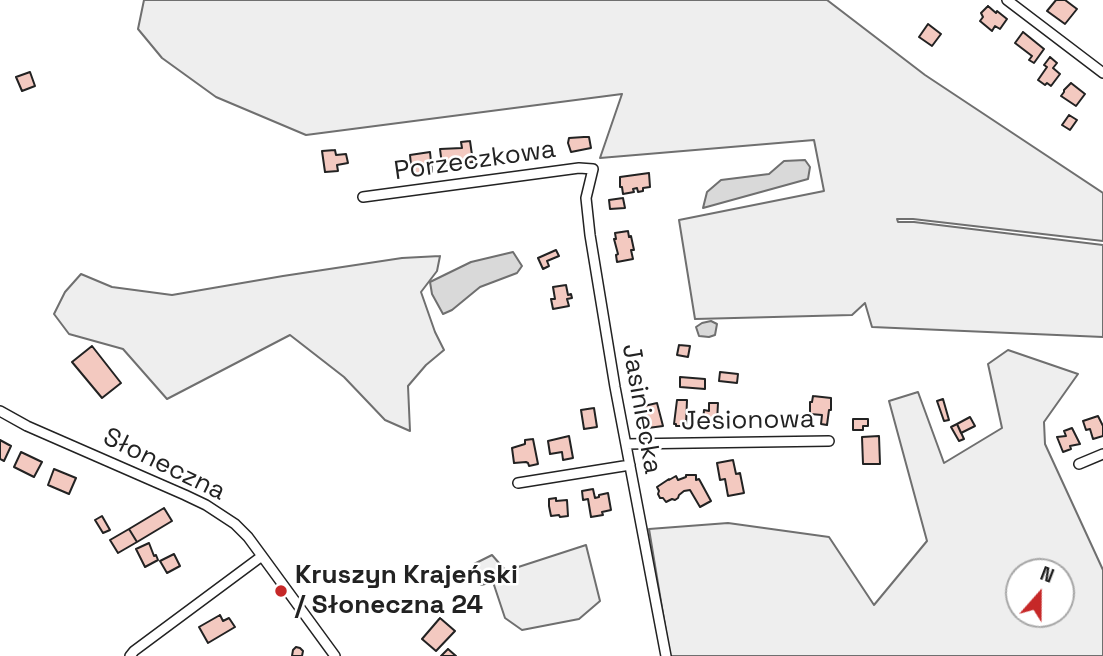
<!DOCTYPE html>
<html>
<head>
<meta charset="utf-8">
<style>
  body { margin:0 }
  #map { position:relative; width:1103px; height:656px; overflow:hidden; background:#fff; font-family:"Space Grotesk",sans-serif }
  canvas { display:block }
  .north { position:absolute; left:1005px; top:558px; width:70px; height:70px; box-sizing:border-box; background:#fff; border:2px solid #a7a7a7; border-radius:50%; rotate:21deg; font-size:19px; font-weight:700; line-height:28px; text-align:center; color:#222 }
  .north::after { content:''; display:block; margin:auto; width:24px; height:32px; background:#c62828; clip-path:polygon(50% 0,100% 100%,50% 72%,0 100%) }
</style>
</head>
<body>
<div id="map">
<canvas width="1103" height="656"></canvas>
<div class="north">N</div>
</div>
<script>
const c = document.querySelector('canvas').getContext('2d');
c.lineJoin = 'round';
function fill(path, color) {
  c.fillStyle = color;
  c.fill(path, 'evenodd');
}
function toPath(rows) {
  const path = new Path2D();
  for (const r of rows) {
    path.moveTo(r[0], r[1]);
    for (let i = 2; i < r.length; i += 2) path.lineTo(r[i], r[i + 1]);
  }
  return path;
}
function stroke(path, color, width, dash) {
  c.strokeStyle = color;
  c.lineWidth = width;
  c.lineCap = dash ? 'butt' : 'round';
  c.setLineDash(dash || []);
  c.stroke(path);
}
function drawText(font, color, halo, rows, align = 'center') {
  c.font = font + ' "Space Grotesk",sans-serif';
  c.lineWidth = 5;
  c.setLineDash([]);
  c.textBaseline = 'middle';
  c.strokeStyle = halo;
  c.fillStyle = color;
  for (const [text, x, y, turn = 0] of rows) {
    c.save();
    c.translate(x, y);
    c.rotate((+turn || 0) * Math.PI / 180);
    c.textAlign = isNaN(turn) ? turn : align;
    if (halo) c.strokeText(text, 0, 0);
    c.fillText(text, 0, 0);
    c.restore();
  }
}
const green = toPath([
  [144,0,827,0,925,75,1103,193,1103,241,913,219,897,219,898,222,914,222,1103,245,1103,337,872,327,865,303,852,315,695,319,679,220,824,191,814,140,600,158,622,94,306,135,216,97,162,58,138,29,144,0],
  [440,256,437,271,421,292,435,332,444,350,426,365,408,386,410,431,385,420,344,377,290,335,167,399,123,349,69,334,54,314,65,292,81,274,112,287,172,295,283,276,402,258,440,256],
  [1008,350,1078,374,1044,422,1045,444,1103,570,1103,656,670,656,649,529,728,523,829,537,874,605,927,541,889,401,918,392,944,463,1002,428,988,364,1008,350],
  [1019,572,1061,572,1061,614,1019,614,1019,572],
  [586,545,600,601,579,619,522,630,505,618,493,582,481,585,474,564,492,555,506,571,586,545]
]);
const water = toPath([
  [805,160,810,167,808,179,703,208,707,192,721,180,769,174,784,161,805,160],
  [513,252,522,266,517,273,480,287,452,310,443,314,432,294,430,282,471,262,513,252],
  [711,321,717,324,715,335,709,337,699,336,696,327,702,323,711,321]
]);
const building = toPath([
  [1056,0,1065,0,1077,9,1065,24,1047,11,1056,0],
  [988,6,996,13,997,11,1007,19,1000,29,995,26,992,31,980,21,983,17,981,13,988,6],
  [928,24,941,34,932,46,919,37,928,24],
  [1023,32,1044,49,1034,63,1029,60,1032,56,1015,43,1023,32],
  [1050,57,1057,63,1053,68,1060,74,1051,86,1047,83,1045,85,1038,80,1047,67,1044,65,1050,57],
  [30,72,35,86,22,91,16,77,30,72],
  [1071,83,1085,94,1076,106,1061,96,1064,92,1064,90,1071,83],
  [1069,115,1077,120,1070,130,1062,125,1069,115],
  [584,137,589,137,591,148,571,152,568,143,569,138,584,137],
  [470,141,473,162,461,163,462,165,452,166,452,164,442,165,440,149,462,148,461,142,470,141],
  [335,150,336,155,346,154,348,163,337,165,338,171,325,172,322,151,335,150],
  [430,152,432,172,427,173,426,171,423,171,423,173,412,175,410,155,430,152],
  [649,173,650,187,643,188,643,191,638,192,637,188,633,189,634,192,623,194,622,187,620,187,620,177,649,173],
  [623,198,625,208,610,209,609,200,623,198],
  [628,231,629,237,631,236,634,250,631,250,633,259,617,262,616,255,618,254,614,239,616,239,615,233,628,231],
  [556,250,559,256,547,261,549,266,543,269,538,258,556,250],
  [566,285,568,295,571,294,572,298,567,299,569,306,553,309,551,299,555,299,553,287,566,285],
  [679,345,690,346,688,357,677,355,679,345],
  [92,346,121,383,102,398,72,362,92,346],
  [720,372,738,374,737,383,719,381,720,372],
  [680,377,705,379,705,389,680,387,680,377],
  [813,396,831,398,831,410,829,410,827,425,821,424,822,415,810,414,810,402,812,402,813,396],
  [943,399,949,420,944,421,937,401,943,399],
  [677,400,687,400,686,426,676,426,676,424,674,424,677,400],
  [657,403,663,426,648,428,646,416,644,416,644,406,657,403],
  [709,403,718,403,717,422,703,422,704,410,709,411,709,403],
  [594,408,597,427,584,429,581,410,594,408],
  [1098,416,1103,426,1103,436,1093,439,1090,429,1086,430,1083,421,1098,416],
  [970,417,975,426,961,433,957,424,970,417],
  [853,419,868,419,868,426,863,426,863,430,853,430,853,419],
  [957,424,964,439,959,441,951,427,957,424],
  [1072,428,1080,444,1070,446,1071,449,1063,452,1057,437,1066,436,1064,431,1072,428],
  [569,436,573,458,563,460,562,452,550,454,548,441,569,436],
  [879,436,880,464,863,464,862,437,879,436],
  [533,439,538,464,529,466,528,463,526,462,514,463,512,448,525,444,525,440,533,439],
  [0,440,11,446,4,461,0,459,0,440],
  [21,452,42,462,34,477,14,467,21,452],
  [733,460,736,474,740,473,744,493,728,496,725,479,720,480,717,463,733,460],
  [54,469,76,478,69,494,48,485,54,469],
  [686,475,696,475,696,480,699,479,711,501,700,507,690,490,684,491,679,495,678,498,675,500,672,499,666,502,663,498,660,498,658,494,659,491,657,487,669,479,669,480,676,476,678,480,686,477,686,475],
  [593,489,595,498,599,497,599,495,608,493,611,510,602,512,603,515,591,517,588,499,583,500,582,491,593,489],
  [556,498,556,501,567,500,568,516,560,517,559,515,551,516,549,506,549,499,556,498],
  [164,508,172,521,137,542,129,529,164,508],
  [102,516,110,530,103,533,95,520,102,516],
  [129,529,137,542,118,553,110,540,129,529],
  [149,543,154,556,156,555,158,560,145,567,136,549,149,543],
  [174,554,180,566,167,573,160,561,174,554],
  [220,615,223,621,229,618,235,627,208,643,199,627,220,615],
  [440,618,455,631,436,651,422,639,440,618],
  [296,647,300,648,303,651,302,656,292,656,293,650,296,647],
  [448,649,456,656,441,656,448,649]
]);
const minor = toPath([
  [1007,0,1103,73],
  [363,197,579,168,593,169,586,198,590,235,615,387,666,656],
  [0,411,27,426,185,495,206,505,235,524,248,537,262,556,335,656],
  [626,444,829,441],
  [1079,464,1103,454],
  [518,483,630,465],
  [130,656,134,651,262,556]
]);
const markers = [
  [281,591,7,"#c62828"]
];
const streetNames = [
  ["Porzeczkowa",475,161,-8],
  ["Jasiniecka",641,409,80],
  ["Jesionowa",748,421,-1],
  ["Słoneczna",164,465,26]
];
const poiNames = [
  ["Kruszyn Krajeński",295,576],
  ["/ Słoneczna 24",295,606]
];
fill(green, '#eee');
stroke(green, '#6f6f6f', 2);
fill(water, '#d9d9d9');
stroke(water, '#6f6f6f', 2);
fill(building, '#f3c9c0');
stroke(building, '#222', 2);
stroke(minor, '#222', 12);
stroke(minor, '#fff', 9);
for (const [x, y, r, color] of markers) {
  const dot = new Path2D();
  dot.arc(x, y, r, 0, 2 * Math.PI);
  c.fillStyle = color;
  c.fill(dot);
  stroke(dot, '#fff', 2.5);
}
drawText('26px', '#222', '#fff', streetNames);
drawText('bold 26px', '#222', '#fff', poiNames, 'left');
</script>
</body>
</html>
